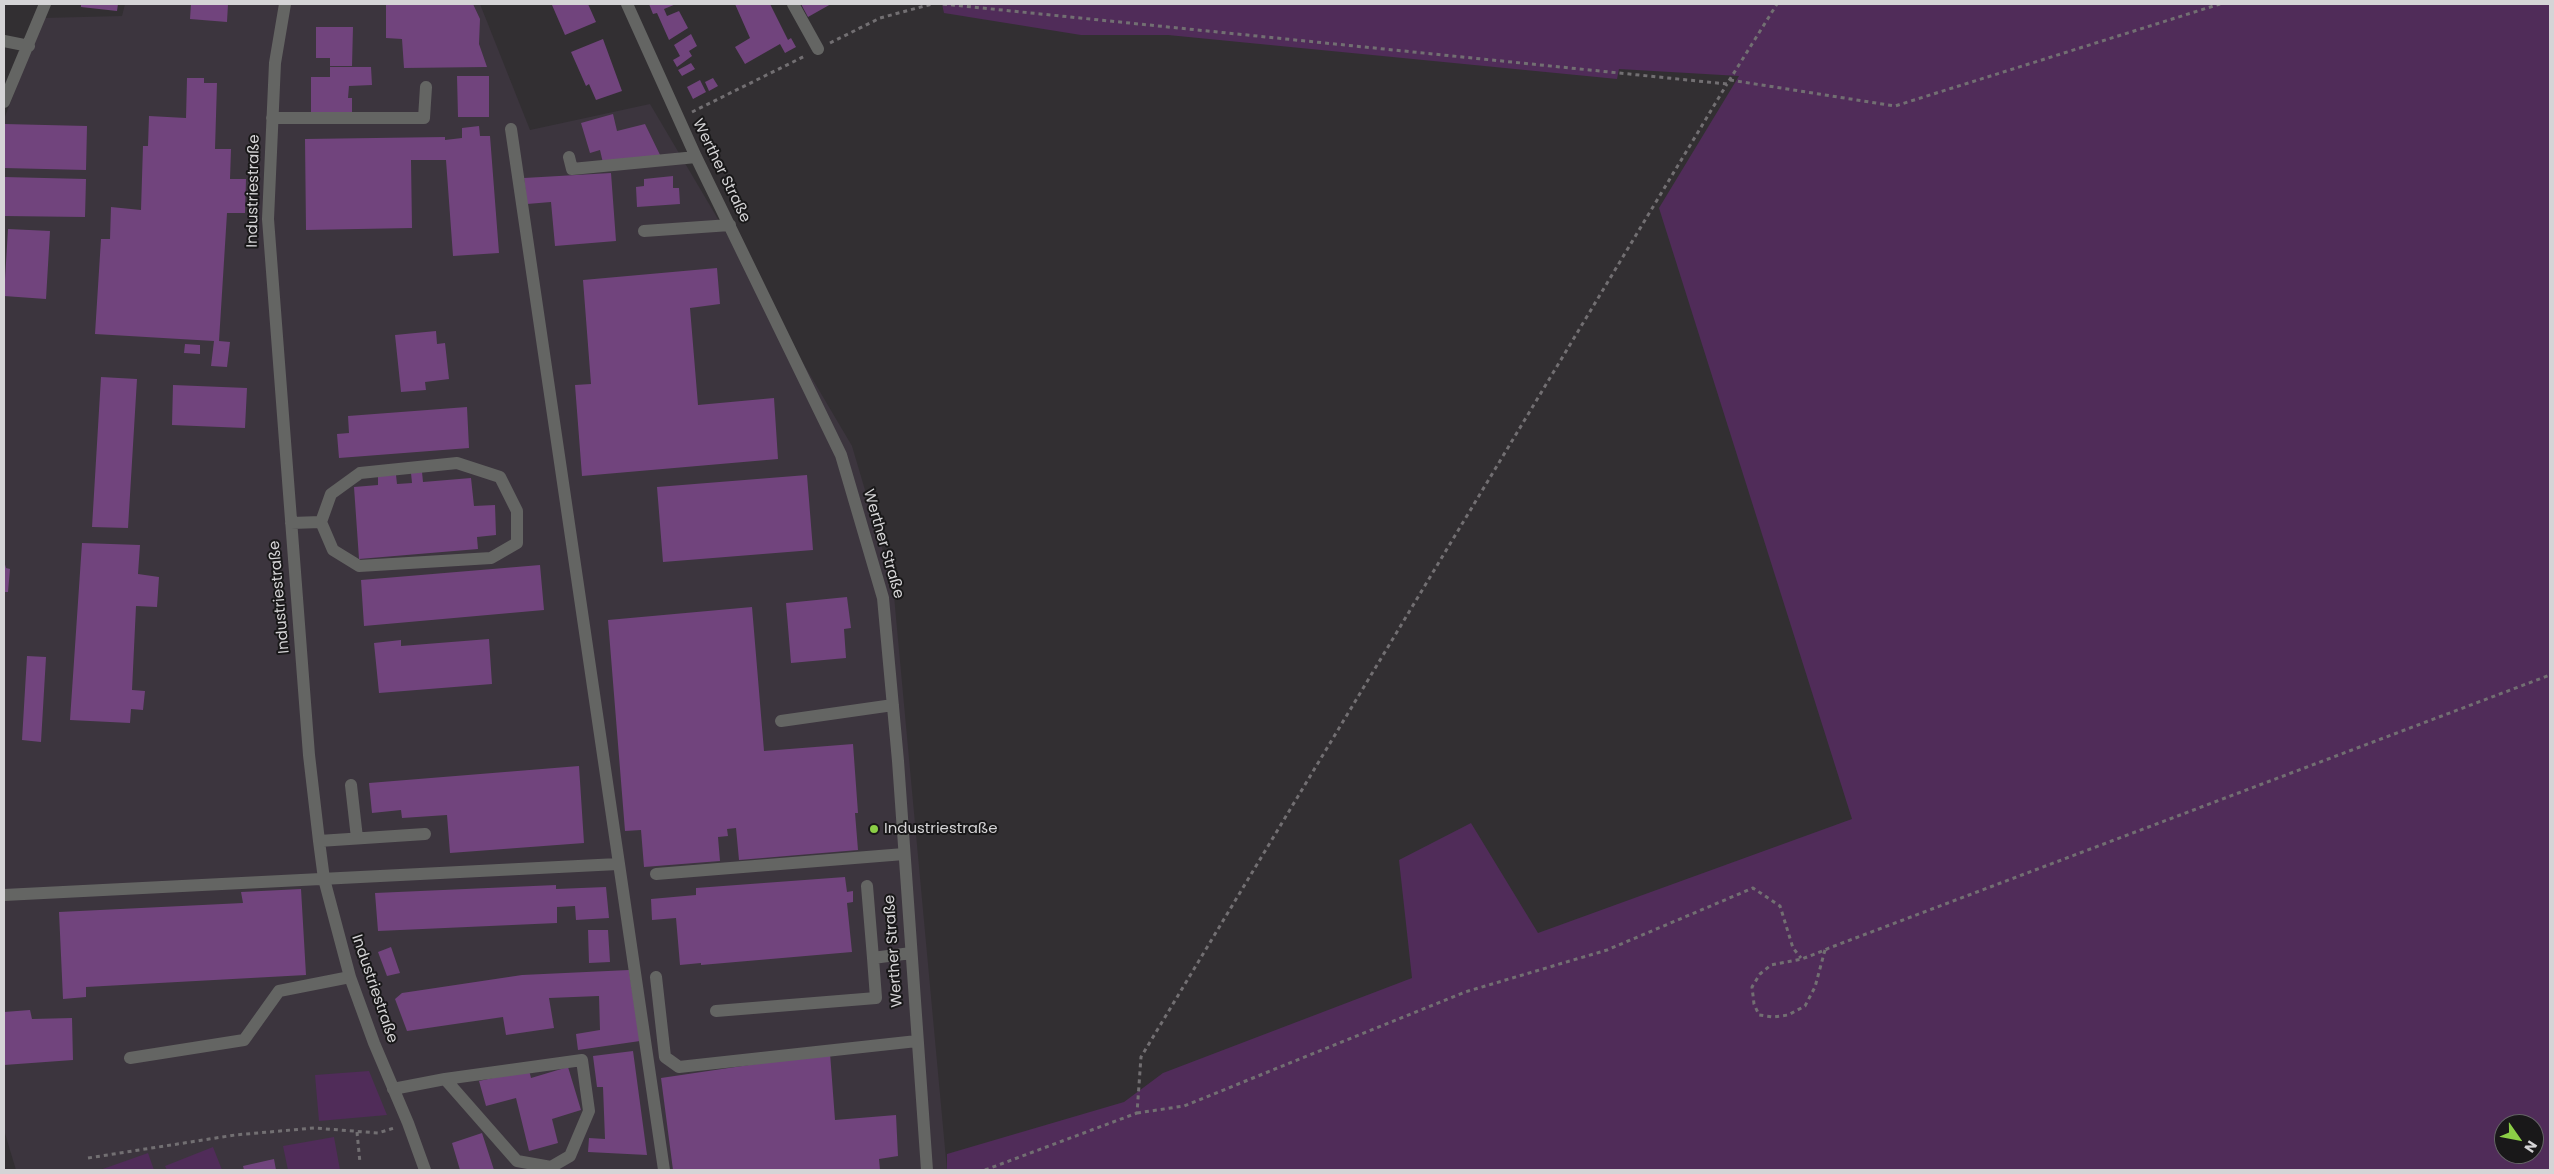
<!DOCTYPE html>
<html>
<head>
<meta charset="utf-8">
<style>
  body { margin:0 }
  #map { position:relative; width:2554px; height:1174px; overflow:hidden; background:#322f32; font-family:Poppins,sans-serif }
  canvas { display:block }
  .frame { position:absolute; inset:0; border:5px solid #d5d4d6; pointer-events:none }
  .north { position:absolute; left:2494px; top:1114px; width:50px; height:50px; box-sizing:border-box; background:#191819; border:1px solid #646365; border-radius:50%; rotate:123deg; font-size:14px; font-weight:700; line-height:20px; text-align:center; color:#d5d4d6 }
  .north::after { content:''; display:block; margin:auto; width:18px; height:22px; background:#8bce46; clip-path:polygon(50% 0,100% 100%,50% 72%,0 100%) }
</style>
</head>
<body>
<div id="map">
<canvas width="2554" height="1174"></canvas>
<div class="frame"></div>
<div class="north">N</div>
</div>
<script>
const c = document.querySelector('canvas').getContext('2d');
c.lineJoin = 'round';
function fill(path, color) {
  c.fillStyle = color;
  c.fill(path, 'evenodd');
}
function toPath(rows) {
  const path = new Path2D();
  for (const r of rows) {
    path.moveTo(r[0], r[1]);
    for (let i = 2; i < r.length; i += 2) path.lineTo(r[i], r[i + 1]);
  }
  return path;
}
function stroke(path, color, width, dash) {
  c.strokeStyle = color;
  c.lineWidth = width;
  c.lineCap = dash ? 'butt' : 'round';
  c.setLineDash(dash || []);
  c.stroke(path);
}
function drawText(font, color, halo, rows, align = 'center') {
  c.font = font + ' Poppins,sans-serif';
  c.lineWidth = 4;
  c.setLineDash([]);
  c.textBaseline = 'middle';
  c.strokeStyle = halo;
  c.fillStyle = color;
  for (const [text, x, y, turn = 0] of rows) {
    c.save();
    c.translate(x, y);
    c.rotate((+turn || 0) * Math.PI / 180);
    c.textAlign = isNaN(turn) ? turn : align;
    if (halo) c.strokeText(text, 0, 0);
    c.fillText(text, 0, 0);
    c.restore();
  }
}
const built = toPath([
  [125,4,480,4,530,130,650,104,852,446,893,585,947,1170,16,1170,4,1130,4,119,43,18,122,16]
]);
const green = toPath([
  [942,4,2550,4,2550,1170,947,1170,947,1154,1124,1102,1163,1073,1412,978,1399,860,1471,823,1538,933,1852,819,1659,208,1739,76,1619,69,1617,79,1168,35,1081,35,944,13],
  [2504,1124,2534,1124,2534,1154,2504,1154],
  [369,1071,387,1115,319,1121,315,1075],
  [334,1137,340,1170,288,1170,283,1146],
  [213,1147,222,1170,167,1170,165,1166],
  [148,1153,154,1170,100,1170]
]);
const building = toPath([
  [81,4,118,4,117,11,81,7],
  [191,4,228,4,227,22,190,19],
  [386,4,473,4,480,19,479,44,487,67,404,68,402,39,386,38],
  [554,4,588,4,596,22,565,35,552,5],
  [649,4,676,4,664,9,667,16,679,11,688,28,669,40,657,13,653,14],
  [735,4,770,4,788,40,791,38,796,47,785,53,780,44,745,64,735,47,750,38],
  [801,4,831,4,808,17],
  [316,27,353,27,352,66,330,66,330,58,316,58],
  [691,34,697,46,689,51,692,56,677,67,673,60,680,56,674,45],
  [603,39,622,91,596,100,589,84,586,86,571,52],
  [691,63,695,69,682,76,678,70],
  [330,67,371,67,372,85,349,86,348,98,352,98,352,115,311,115,311,77,330,77],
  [457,76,489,76,489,117,458,117],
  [187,78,204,78,204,83,217,83,215,149,231,149,230,179,246,179,245,213,227,213,219,341,230,342,227,367,211,366,214,341,95,334,101,239,110,239,111,207,141,210,143,146,148,146,149,116,186,118],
  [713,78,718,86,709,91,705,82],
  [700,80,706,92,693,99,687,87],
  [613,114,617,131,645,124,662,159,603,163,600,150,590,153,581,123],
  [4,124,87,126,86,170,4,168],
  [479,126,480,136,490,136,499,253,453,256,446,160,411,160,412,228,306,230,305,139,445,137,445,140,462,138,462,128],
  [611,173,616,241,555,246,551,202,527,204,524,178],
  [673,176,673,188,679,188,680,204,637,207,636,187,644,186,644,179],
  [4,177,86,179,85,217,4,216],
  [8,229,50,231,46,299,4,296],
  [717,268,720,304,690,308,698,405,774,398,778,459,582,476,575,385,591,384,583,280],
  [436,331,437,344,445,343,449,379,425,382,426,390,401,392,395,335],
  [185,344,200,345,200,354,184,353],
  [101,377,137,379,128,528,92,527],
  [173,385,247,388,245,428,172,425],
  [467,407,469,448,339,458,337,434,349,433,348,416],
  [422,472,423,482,471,478,474,506,495,505,496,535,477,537,478,549,359,559,354,487,378,485,378,476,396,475,397,484,412,483,411,473],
  [807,475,813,550,663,562,657,487],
  [82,543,140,545,138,574,159,577,157,607,136,606,132,690,145,691,143,710,131,709,130,723,70,720],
  [4,561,6,568,10,569,8,592,4,592],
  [540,565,544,610,364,626,361,580],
  [847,597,851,628,844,629,846,658,791,663,786,603],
  [752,607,764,751,853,744,858,813,855,813,858,850,739,860,736,828,727,829,728,836,718,837,720,861,644,867,641,830,625,831,608,620],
  [489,639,492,684,379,693,374,643,401,640,401,646],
  [27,656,46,657,41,742,22,740],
  [579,766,584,843,450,853,447,815,402,818,401,810,372,813,369,783],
  [845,877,847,892,853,891,853,902,847,903,852,952,701,965,701,963,680,965,676,918,652,920,651,899,696,895,696,888],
  [556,885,556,889,606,887,609,918,576,920,575,906,557,907,557,923,378,931,375,893],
  [301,889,306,975,86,987,86,997,63,999,59,912,243,903,241,892],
  [588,930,608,930,610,962,589,963],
  [391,947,400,973,387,976,378,952],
  [629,970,640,1041,578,1050,576,1034,600,1030,599,996,549,998,554,1028,506,1035,503,1017,407,1031,395,999,402,993,522,975],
  [30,1010,32,1019,72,1018,73,1060,4,1065,4,1012],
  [633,1051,647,1155,588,1152,589,1138,605,1139,603,1087,597,1087,593,1056],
  [830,1053,835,1120,896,1115,898,1156,879,1159,880,1170,673,1170,661,1078],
  [568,1067,581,1110,552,1119,558,1143,529,1151,516,1098,486,1106,479,1081,529,1070,531,1078],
  [482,1133,494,1170,460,1170,452,1143],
  [274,1159,276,1170,244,1170,243,1166]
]);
const path = toPath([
  [943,4,1727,84,1777,4],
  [830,43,880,18,932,4],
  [1730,80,1895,106,2220,4],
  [692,112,805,56],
  [1825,950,1815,987,1805,1006,1788,1015,1773,1017,1759,1015,1754,1004,1752,987,1760,974,1771,965,1802,959,1825,950,1829,948,2550,675],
  [1137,1113,1184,1106,1465,992,1607,950,1753,888,1780,906,1793,948,1801,958],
  [357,1132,360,1163],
  [88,1158,235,1135,314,1128,378,1133,394,1128],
  [985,1170,1137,1113,1141,1057,1727,84]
]);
const minor = toPath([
  [285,4,275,63,268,219,309,755,319,841,324,879,350,977,374,1043,408,1123,425,1170],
  [627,4,696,157,841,455,883,598,898,761,927,1170],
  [793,4,818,49],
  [4,41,29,46],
  [4,102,45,4],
  [272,118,424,118,426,87],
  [511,129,664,1170],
  [569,157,572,169,696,157],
  [644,231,730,225],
  [291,523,321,522,333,550,359,566,491,558,517,543,517,511,500,477,457,463,360,473,331,494,321,522],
  [781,721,893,705],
  [351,785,357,838],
  [319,841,425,834],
  [656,874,904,854],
  [867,886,873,958],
  [4,895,618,864],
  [656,977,665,1057,679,1067,917,1041],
  [716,1011,876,998,873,958,911,953],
  [130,1058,244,1040,279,991,350,977],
  [393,1089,445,1079,582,1060,589,1111,570,1156,551,1167,517,1161,445,1079]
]);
const markers = [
  [874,829,5,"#8bce46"]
];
const streetNames = [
  ["Werther Straße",721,171,64],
  ["Industriestraße",254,191,-89],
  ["Werther Straße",883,544,74],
  ["Industriestraße",280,597,-95],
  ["Werther Straße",894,951,-94],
  ["Industriestraße",374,989,71]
];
const poiNames = [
  ["Industriestraße",884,829]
];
fill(built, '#3c353e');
fill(green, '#502c59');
fill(building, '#71447d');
stroke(path, '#726f72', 3, [4, 4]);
stroke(minor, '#646563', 12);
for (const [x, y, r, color] of markers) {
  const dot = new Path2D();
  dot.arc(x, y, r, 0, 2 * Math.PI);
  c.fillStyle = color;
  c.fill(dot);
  stroke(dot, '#191819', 2);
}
drawText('15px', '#d5d4d6', '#191819', streetNames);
drawText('15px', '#d5d4d6', '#191819', poiNames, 'left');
</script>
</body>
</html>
